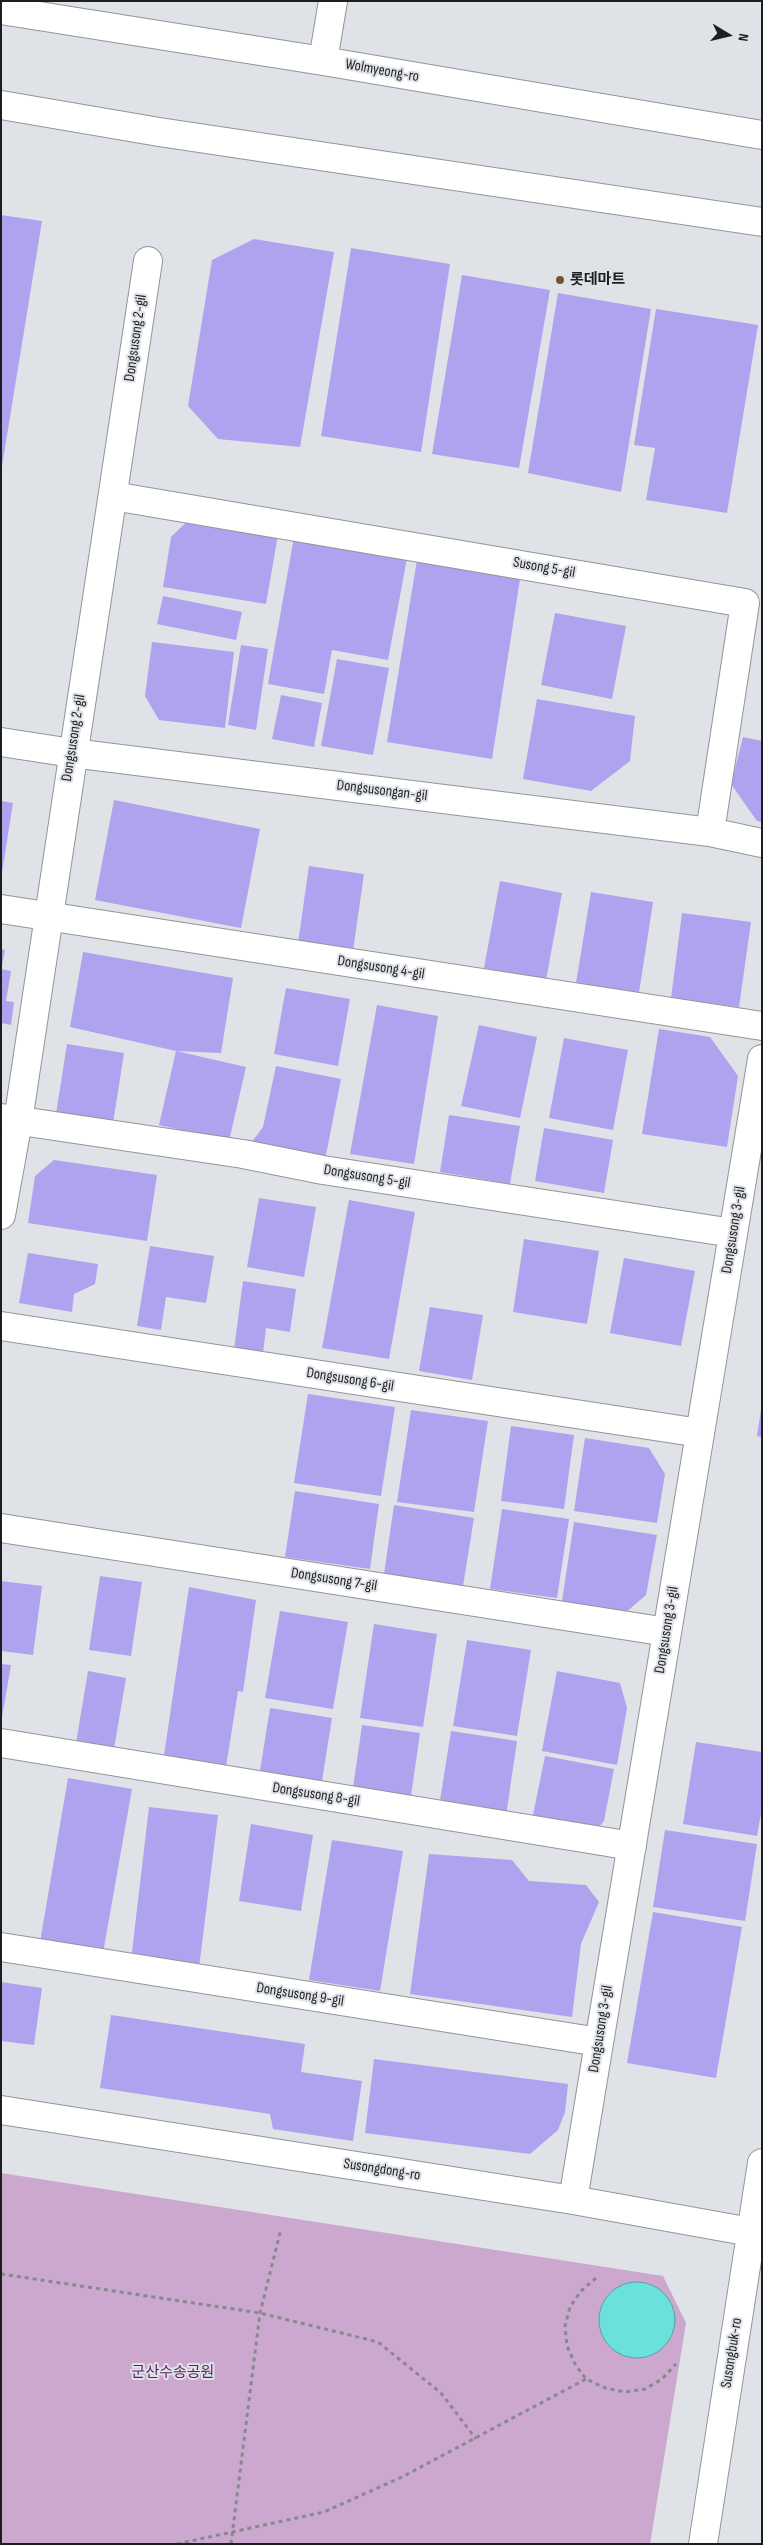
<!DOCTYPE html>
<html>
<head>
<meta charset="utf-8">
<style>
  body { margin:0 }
  #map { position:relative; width:763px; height:2545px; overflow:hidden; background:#dfe2e7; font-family:"Sofia Sans Condensed",sans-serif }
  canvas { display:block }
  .frame { position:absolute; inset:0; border:2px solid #1c1e1f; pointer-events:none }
  .north { position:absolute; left:703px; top:10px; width:50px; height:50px; -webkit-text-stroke:4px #dfe2e7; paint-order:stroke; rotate:99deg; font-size:14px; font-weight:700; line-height:20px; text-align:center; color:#1c1e1f }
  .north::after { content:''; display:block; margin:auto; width:18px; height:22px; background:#1c1e1f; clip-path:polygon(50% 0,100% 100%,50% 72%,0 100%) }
</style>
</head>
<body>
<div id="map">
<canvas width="763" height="2545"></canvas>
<div class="frame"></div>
<div class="north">N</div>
</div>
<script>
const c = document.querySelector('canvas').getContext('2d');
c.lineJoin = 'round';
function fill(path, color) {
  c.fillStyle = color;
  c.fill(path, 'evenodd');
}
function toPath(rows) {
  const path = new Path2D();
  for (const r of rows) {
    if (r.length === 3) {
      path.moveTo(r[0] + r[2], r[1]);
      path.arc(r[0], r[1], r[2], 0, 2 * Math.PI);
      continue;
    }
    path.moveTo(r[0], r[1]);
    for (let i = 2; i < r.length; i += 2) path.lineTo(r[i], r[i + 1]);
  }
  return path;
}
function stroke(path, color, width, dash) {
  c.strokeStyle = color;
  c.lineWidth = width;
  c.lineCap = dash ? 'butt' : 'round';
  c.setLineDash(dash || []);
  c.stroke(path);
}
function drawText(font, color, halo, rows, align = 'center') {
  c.font = font + ' "Sofia Sans Condensed","Noto Sans KR",sans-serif';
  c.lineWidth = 4;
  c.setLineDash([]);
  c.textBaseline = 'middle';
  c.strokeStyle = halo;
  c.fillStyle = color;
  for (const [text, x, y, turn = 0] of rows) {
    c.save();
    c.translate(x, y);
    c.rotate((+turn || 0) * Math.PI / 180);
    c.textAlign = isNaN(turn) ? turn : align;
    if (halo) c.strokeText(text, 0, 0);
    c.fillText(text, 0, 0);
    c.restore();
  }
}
const green = toPath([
  [1,2173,663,2276,686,2323,650,2544,1,2544]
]);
const water = toPath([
  [637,2320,38]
]);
const building = toPath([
  [1,215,42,221,2,466,1,466],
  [254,239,334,252,300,447,218,439,188,406,212,260],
  [351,248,450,264,421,452,321,436],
  [462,275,550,290,519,468,432,454],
  [558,293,651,309,621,492,528,473],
  [656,309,758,325,727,513,646,500,655,448,634,445],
  [200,509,280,523,266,604,163,587,171,537],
  [294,537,407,558,388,660,332,650,324,694,268,684],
  [417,560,520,579,492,759,387,742],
  [163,596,242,612,236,640,157,624],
  [555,613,626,626,612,699,541,685],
  [152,642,234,652,225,728,159,720,145,696],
  [241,645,268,649,256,730,228,725],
  [337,659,389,668,373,755,321,746],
  [281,695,322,703,314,747,272,739],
  [537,699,635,716,630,761,591,791,523,779],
  [743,737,762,741,762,822,757,821,731,784],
  [114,800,260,829,241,928,95,900],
  [1,801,13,803,2,872,1,872],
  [309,866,364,874,353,951,298,943],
  [500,881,562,893,546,980,484,968],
  [591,892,653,902,639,993,576,983],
  [682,913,751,922,739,1007,671,998],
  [1,949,5,950,2,965,1,965],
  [83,952,233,978,221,1053,176,1051,70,1027],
  [1,969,11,971,6,1001,14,1002,11,1025,1,1023],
  [286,988,350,999,338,1066,274,1054],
  [377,1005,438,1016,414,1164,350,1154],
  [479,1025,537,1037,520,1118,461,1106],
  [659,1029,710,1037,738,1076,727,1147,642,1134],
  [564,1038,628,1050,613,1130,549,1118],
  [67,1044,124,1053,113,1123,56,1114],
  [176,1051,246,1067,229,1141,159,1125],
  [276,1066,341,1079,323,1170,243,1154,263,1127],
  [449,1115,520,1126,510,1184,440,1172],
  [544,1128,613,1140,604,1193,535,1181],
  [54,1160,157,1175,147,1241,28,1223,35,1176],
  [259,1198,316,1207,304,1277,247,1267],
  [349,1200,415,1212,389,1359,322,1348],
  [524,1239,599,1251,587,1324,513,1312],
  [150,1246,214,1256,206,1303,166,1297,161,1330,137,1326],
  [28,1253,98,1264,95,1284,74,1294,72,1312,19,1303],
  [624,1258,695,1271,681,1346,610,1333],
  [243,1281,296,1289,290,1332,266,1328,262,1361,233,1357],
  [430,1307,483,1315,472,1380,419,1371],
  [308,1394,395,1407,381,1496,294,1483],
  [411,1410,488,1421,474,1512,397,1502],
  [761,1410,762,1411,762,1437,757,1436],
  [511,1426,574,1435,564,1509,501,1501],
  [585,1438,649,1448,665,1474,657,1523,574,1511],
  [295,1491,379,1504,370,1569,285,1557],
  [394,1505,474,1518,463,1586,384,1574],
  [502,1509,569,1519,557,1598,490,1589],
  [574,1522,657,1535,646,1595,625,1613,562,1601],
  [100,1576,142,1582,131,1656,89,1650],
  [1,1581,42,1586,33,1655,1,1651],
  [189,1587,256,1600,243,1692,238,1691,225,1773,163,1762],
  [280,1611,348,1622,333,1709,265,1698],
  [374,1624,437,1634,423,1727,360,1718],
  [467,1640,531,1650,517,1736,453,1726],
  [1,1664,11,1665,2,1717,1,1717],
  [88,1671,126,1678,113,1755,75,1749],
  [557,1671,620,1683,627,1708,617,1765,542,1751],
  [270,1708,332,1718,321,1787,259,1777],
  [362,1725,420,1733,410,1803,352,1795],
  [451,1731,517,1741,506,1816,439,1807],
  [696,1742,762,1752,762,1808,757,1836,683,1824],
  [545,1756,614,1769,604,1821,593,1833,532,1820],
  [68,1778,132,1789,103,1953,40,1942],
  [149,1807,218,1815,199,1968,131,1960],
  [251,1824,313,1835,301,1911,239,1901],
  [665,1830,757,1844,745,1921,653,1907],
  [332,1840,403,1851,380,1991,309,1980],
  [429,1854,512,1860,529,1881,586,1885,599,1902,581,1944,572,2017,410,1994],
  [653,1912,742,1927,716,2078,627,2063],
  [1,1982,42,1988,34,2045,1,2041],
  [111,2015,305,2044,301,2072,362,2081,353,2141,273,2129,270,2114,100,2088],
  [374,2059,568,2084,565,2112,558,2130,530,2154,365,2133]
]);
const path = toPath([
  [1,2274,260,2313,378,2342,441,2393,476,2439],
  [596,2278,581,2291,570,2307,565,2326,567,2346,575,2364,586,2379,605,2388,625,2392,645,2389,662,2379,676,2364],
  [177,2544,324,2512,402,2477,586,2379],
  [231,2544,260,2313,281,2229]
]);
const minor = toPath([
  [1,10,323,61,762,135],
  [323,61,333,1],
  [1,105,159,132,762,222],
  [113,496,745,603,710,832],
  [1,742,72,753,710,832,762,843],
  [1,909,762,1026],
  [1,1118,243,1154,323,1170,733,1233],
  [1,1215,18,1121,148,261],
  [1,1326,700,1433],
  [1,1528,667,1632],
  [1,1743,632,1846],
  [1,1947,599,2042],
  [1,2110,573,2200,762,2234],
  [573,2200,762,1059],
  [703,2544,762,2163]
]);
const markers = [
  [560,280,5,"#76512c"]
];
const streetNames = [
  ["Wolmyeong-ro",382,71,10],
  ["Dongsusong 2-gil",136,338,-82],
  ["Susong 5-gil",544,568,10],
  ["Dongsusong 2-gil",74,738,-81],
  ["Dongsusongan-gil",382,791,7],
  ["Dongsusong 4-gil",381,968,9],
  ["Dongsusong 5-gil",367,1177,9],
  ["Dongsusong 3-gil",734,1230,-81],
  ["Dongsusong 6-gil",350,1380,9],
  ["Dongsusong 7-gil",334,1580,9],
  ["Dongsusong 3-gil",667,1630,-81],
  ["Dongsusong 8-gil",316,1795,9],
  ["Dongsusong 9-gil",300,1995,9],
  ["Dongsusong 3-gil",601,2029,-81],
  ["Susongdong-ro",382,2170,9],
  ["Susongbuk-ro",732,2353,-81]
];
const poiNames = [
  ["롯데마트",570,280]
];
const parkNames = [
  ["군산수송공원",173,2373]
];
fill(green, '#cca7ce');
fill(water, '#6ae1da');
stroke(water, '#53a6a2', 1);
fill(building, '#afa3ef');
stroke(minor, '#92959a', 30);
stroke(path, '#878a8d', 3, [4, 4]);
stroke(minor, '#fff', 28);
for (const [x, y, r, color] of markers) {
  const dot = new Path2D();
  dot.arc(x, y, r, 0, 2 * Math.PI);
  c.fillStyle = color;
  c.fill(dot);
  stroke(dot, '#dfe2e7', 2);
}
drawText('15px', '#1c1e1f', '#dfe2e7', streetNames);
drawText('bold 15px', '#1c1e1f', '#dfe2e7', poiNames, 'left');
drawText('15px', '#601c67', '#dfe2e7', parkNames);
</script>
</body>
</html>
